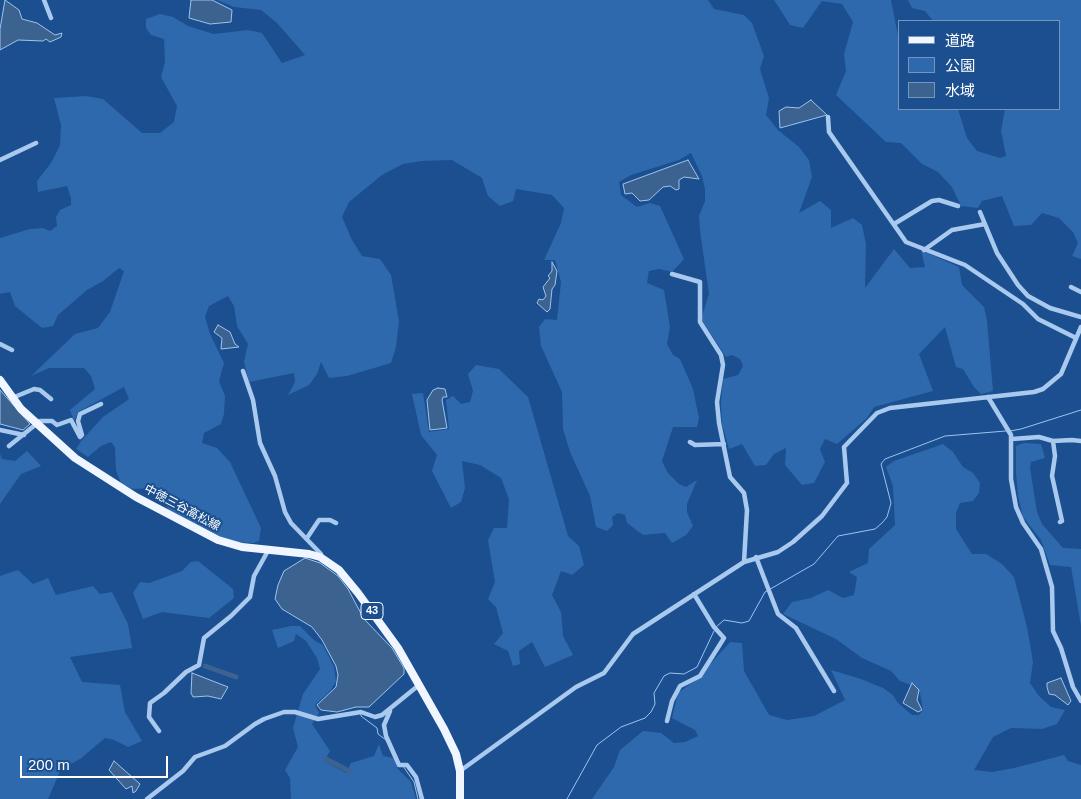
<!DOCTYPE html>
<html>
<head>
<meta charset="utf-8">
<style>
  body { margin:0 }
  #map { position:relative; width:1081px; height:799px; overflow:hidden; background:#1b4f8f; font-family:Helvetica,"Noto Sans JP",sans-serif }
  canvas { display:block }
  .legend { position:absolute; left:898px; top:20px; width:162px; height:90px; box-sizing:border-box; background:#1b4f8f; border:1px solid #7695bc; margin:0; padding:6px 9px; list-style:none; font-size:15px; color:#fff }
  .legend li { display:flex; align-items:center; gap:10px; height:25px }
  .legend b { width:25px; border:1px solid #7695bc }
  .scale { position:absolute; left:20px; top:756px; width:148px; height:22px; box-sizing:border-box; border:2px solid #fff; border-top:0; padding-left:6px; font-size:15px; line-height:18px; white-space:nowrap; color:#fff; -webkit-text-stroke:4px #1b4f8f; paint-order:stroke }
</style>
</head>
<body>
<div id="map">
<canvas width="1081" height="799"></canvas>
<ul class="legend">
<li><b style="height:6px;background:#f0f6ff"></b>道路</li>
<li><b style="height:14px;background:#2e69ad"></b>公園</li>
<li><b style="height:14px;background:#3c6290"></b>水域</li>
</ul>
<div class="scale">200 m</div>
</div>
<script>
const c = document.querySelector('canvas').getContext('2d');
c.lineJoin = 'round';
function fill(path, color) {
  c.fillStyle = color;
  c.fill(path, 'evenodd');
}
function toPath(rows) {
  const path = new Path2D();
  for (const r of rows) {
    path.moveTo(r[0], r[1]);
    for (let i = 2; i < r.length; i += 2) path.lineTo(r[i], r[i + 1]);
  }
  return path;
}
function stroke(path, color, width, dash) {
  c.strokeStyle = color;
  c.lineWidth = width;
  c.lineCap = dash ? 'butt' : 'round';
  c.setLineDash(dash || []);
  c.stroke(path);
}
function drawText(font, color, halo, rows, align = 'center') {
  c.font = font + ' Helvetica,"Noto Sans JP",sans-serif';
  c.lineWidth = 4;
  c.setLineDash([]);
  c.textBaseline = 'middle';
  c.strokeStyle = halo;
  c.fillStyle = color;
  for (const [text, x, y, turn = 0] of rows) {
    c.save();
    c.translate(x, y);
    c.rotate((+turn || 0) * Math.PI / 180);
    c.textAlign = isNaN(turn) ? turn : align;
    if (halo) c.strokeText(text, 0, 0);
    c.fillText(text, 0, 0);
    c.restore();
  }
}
const green = toPath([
  [217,0,708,0,714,9,744,15,752,23,764,56,760,69,769,98,766,115,778,130,799,147,809,160,812,177,799,213,820,201,831,210,831,228,853,218,862,225,866,244,865,288,894,249,910,268,925,267,921,250,959,267,962,285,984,307,987,321,993,391,981,394,974,387,963,369,956,367,945,327,919,354,933,391,874,407,867,418,837,444,825,439,820,449,825,462,814,483,802,485,785,465,786,448,774,454,766,465,755,466,742,444,729,449,722,424,721,403,723,379,738,375,743,366,740,359,732,355,726,357,701,319,709,294,700,231,699,216,705,201,705,189,702,176,691,153,679,160,631,175,619,182,621,195,637,207,650,203,660,206,684,259,672,272,659,269,649,271,647,283,664,290,670,327,667,344,673,355,680,359,693,389,699,418,697,427,673,427,662,461,668,473,679,484,686,487,697,480,687,504,687,512,693,526,686,535,672,543,665,533,643,535,627,523,625,515,618,513,612,517,613,525,607,531,596,527,590,496,570,452,563,429,562,392,541,346,539,327,545,319,557,320,561,282,555,260,544,260,561,223,564,208,552,195,516,189,513,201,500,206,488,196,482,178,452,160,422,161,403,164,382,175,349,202,342,217,352,240,362,256,380,259,391,275,399,321,396,347,391,363,347,376,329,378,321,362,317,374,309,385,288,395,295,382,294,373,249,382,244,362,248,344,237,326,234,306,228,296,209,306,205,317,210,334,224,363,219,381,225,396,224,414,221,424,204,433,202,443,217,448,230,462,261,528,259,541,253,543,232,542,215,536,168,509,157,488,132,489,121,483,116,471,115,447,111,442,101,446,88,457,76,449,81,441,103,417,129,399,124,387,78,412,74,421,70,410,95,389,91,376,84,368,49,368,31,376,75,334,98,328,110,312,124,271,119,268,103,281,87,290,58,315,53,326,42,328,15,306,10,292,0,294,0,238,30,229,43,228,50,231,57,226,56,217,60,210,71,205,71,198,67,186,38,192,37,181,51,163,60,145,61,125,54,98,86,96,103,99,142,133,160,133,174,122,177,106,161,77,165,62,164,39,151,35,146,28,146,19,160,14,173,17,188,26,214,34,248,30,262,33,282,63,305,55,277,23,261,10,234,7],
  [774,0,891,0,900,46,900,109,958,109,967,138,977,151,1000,158,1006,156,1001,131,1005,109,1060,109,1060,21,933,21,925,11,912,8,908,0,1081,0,1081,259,1072,256,1078,243,1073,232,1059,218,1042,213,1031,225,1014,226,1002,196,982,201,978,208,961,206,952,187,938,172,922,164,901,143,886,142,836,95,846,71,844,54,853,22,842,4,822,1,803,28,790,25],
  [476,365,499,369,528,397,568,536,579,546,584,565,572,575,561,571,552,595,561,612,563,636,573,655,545,667,532,642,519,651,520,664,513,666,508,651,494,644,503,633,496,607,488,599,495,582,488,540,494,528,507,528,509,499,501,478,480,465,462,461,465,488,461,502,451,508,432,471,437,455,421,435,412,394,423,393,429,432,449,429,446,400,453,396,461,404,470,402,473,391,468,374],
  [1024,443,1041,444,1045,458,1031,462,1030,468,1037,512,1042,524,1063,548,1081,549,1081,626,1071,567,1050,565,1041,540,1023,517,1018,496,1016,472,1016,446],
  [943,444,953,452,963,467,973,473,980,483,979,493,973,501,960,503,956,513,956,529,972,554,986,554,1002,564,1014,577,1027,627,1033,662,1030,683,1039,696,1051,707,1065,710,1057,724,1042,729,1011,728,993,737,974,770,992,772,1014,768,1064,755,1068,761,1081,765,1081,799,592,799,614,767,620,750,643,731,661,733,674,743,685,742,698,736,695,730,672,718,678,693,697,679,730,642,742,643,744,671,769,715,787,720,814,716,845,700,831,670,861,679,883,688,893,695,897,702,912,715,919,715,923,710,920,693,916,687,900,681,891,671,862,658,836,639,783,614,792,602,811,598,828,590,843,598,854,595,857,577,849,572,868,563,869,549,895,525,893,486,886,467,894,461],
  [27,451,41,466,21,474,0,504,0,454,2,459,15,461],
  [198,561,233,589,234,598,209,618,162,612,143,619,133,593,140,582,149,583,182,571,191,562],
  [18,570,33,584,48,578,56,595,93,586,100,594,112,592,128,624,132,648,70,657,82,682,120,685,125,712,142,741,128,747,114,740,105,738,80,759,61,769,48,799,0,799,0,576],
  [291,626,300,626,315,641,323,645,334,667,336,681,331,690,315,705,319,713,312,724,330,751,324,761,346,773,351,763,374,756,379,744,383,756,393,758,398,769,411,782,416,799,291,799,290,778,285,770,298,747,293,728,303,694,320,669,317,658,306,641,296,634,294,641,278,648,272,630]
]);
const water = toPath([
  [5,0,19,10,22,19,37,23,55,35,62,33,61,37,50,42,46,39,43,41,18,40,0,50,0,29,5,0],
  [191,0,212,0,232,10,231,22,210,24,189,18,191,0],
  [811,100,827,115,780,128,779,111,786,107,799,108,811,100],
  [688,160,699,179,684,177,679,180,679,189,676,190,670,186,663,187,649,200,640,201,632,193,625,194,623,184,688,160],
  [552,262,557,271,555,285,552,289,550,309,547,312,537,303,539,299,543,300,546,296,543,287,550,278,548,276,552,271,552,262],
  [218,325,230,332,235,344,239,347,221,349,222,338,214,332,218,325],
  [438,388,445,389,447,397,443,397,442,400,447,428,430,430,427,400,433,390,438,388],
  [0,390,30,424,23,430,0,424,0,390],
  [305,558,320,563,338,576,348,589,364,619,392,648,404,668,404,674,369,707,356,707,337,712,321,710,317,705,336,687,338,675,336,666,322,640,312,627,282,609,275,599,278,585,284,571,305,558],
  [192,673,228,687,221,699,208,696,193,697,191,693,192,673],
  [1061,678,1071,701,1068,705,1055,695,1049,694,1047,687,1047,683,1061,678],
  [912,683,919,690,917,700,922,710,918,712,903,703,912,683],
  [114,761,140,784,136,791,133,793,132,786,126,789,109,770,114,761]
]);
const stream = toPath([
  [1010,431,1021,429,1081,410],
  [716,627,724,620,742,623,749,621,765,592,814,564,838,536,875,529,882,523,887,517,891,503,881,464,885,459,945,436,1006,431],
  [361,713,361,716,377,728,378,734,386,740],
  [403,766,414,782,418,799],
  [567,799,597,745,621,727,645,718,651,712,655,704,654,693,664,676,670,673,684,674,697,667,714,631]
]);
const canal = toPath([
  [205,666,236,677],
  [326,759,349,771]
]);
const street = toPath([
  [44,0,51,18],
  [828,117,829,132,906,242,965,265,1023,304,1038,319,1076,338],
  [0,160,36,143],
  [980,212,997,253,1018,285,1028,296,1050,308,1081,317],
  [894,224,932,201,939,200,958,206],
  [924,250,952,230,985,224],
  [672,274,700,282,700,322,721,355,723,365,717,402,719,423,730,477,744,493,747,510,744,562],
  [1071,287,1081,292],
  [0,344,12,350],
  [243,371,253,400,260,443,275,476,285,512,291,523,321,554,320,557],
  [988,397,1011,435,1011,479,1016,507,1023,523,1041,549,1052,587,1053,631,1061,648,1073,687,1081,701],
  [12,398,34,389,40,390,51,399],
  [0,430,24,435],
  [1012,439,1039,437,1053,441,1072,440,1081,441],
  [1053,441,1055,456,1052,476,1062,521,1060,522],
  [690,442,695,445,724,444],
  [9,446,40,421,52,421,57,425,71,420,80,437,82,435,78,421,80,414,101,404],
  [307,538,319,520,330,520,336,523],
  [756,557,778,614,796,628,834,691],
  [390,711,384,725,386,736,399,765,407,765,416,777,422,799],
  [667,721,672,701,680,686,700,676,724,638,714,627,694,594],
  [159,731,149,717,150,703,164,693,186,672,199,665,204,638,231,616,250,597,254,576,269,549],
  [460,771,576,687,604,673,633,634,744,562,778,552,793,542,822,516,847,483,844,447,877,413,890,408,1034,392,1043,389,1061,374,1081,327],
  [147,799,183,771,195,757,225,746,255,724,264,719,284,712,295,712,318,719,361,712,375,717,382,715,419,685]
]);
const primary = toPath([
  [0,380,21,409,75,458,136,497,218,540,242,547,309,554,320,557,339,570,358,593,398,648,444,729,456,754,460,771,460,799]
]);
const shields = [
  [372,611,22]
];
const shieldNames = [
  ["43",372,611]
];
const streetNames = [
  ["中徳三谷高松線",182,508,28]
];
fill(green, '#2e69ad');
fill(water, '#3c6290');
stroke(water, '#9cc4f0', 1);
stroke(stream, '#9cc4f0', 1);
stroke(canal, '#3c6290', 5);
stroke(street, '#a9c9ee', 4.5);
stroke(primary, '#f0f6ff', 8);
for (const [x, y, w] of shields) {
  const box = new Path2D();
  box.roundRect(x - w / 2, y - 8.5, w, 17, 4);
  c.fillStyle = '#1b4f8f';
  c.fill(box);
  stroke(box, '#fff', 1);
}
drawText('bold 11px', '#fff', null, shieldNames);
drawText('12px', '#fff', '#1b4f8f', streetNames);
</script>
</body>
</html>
